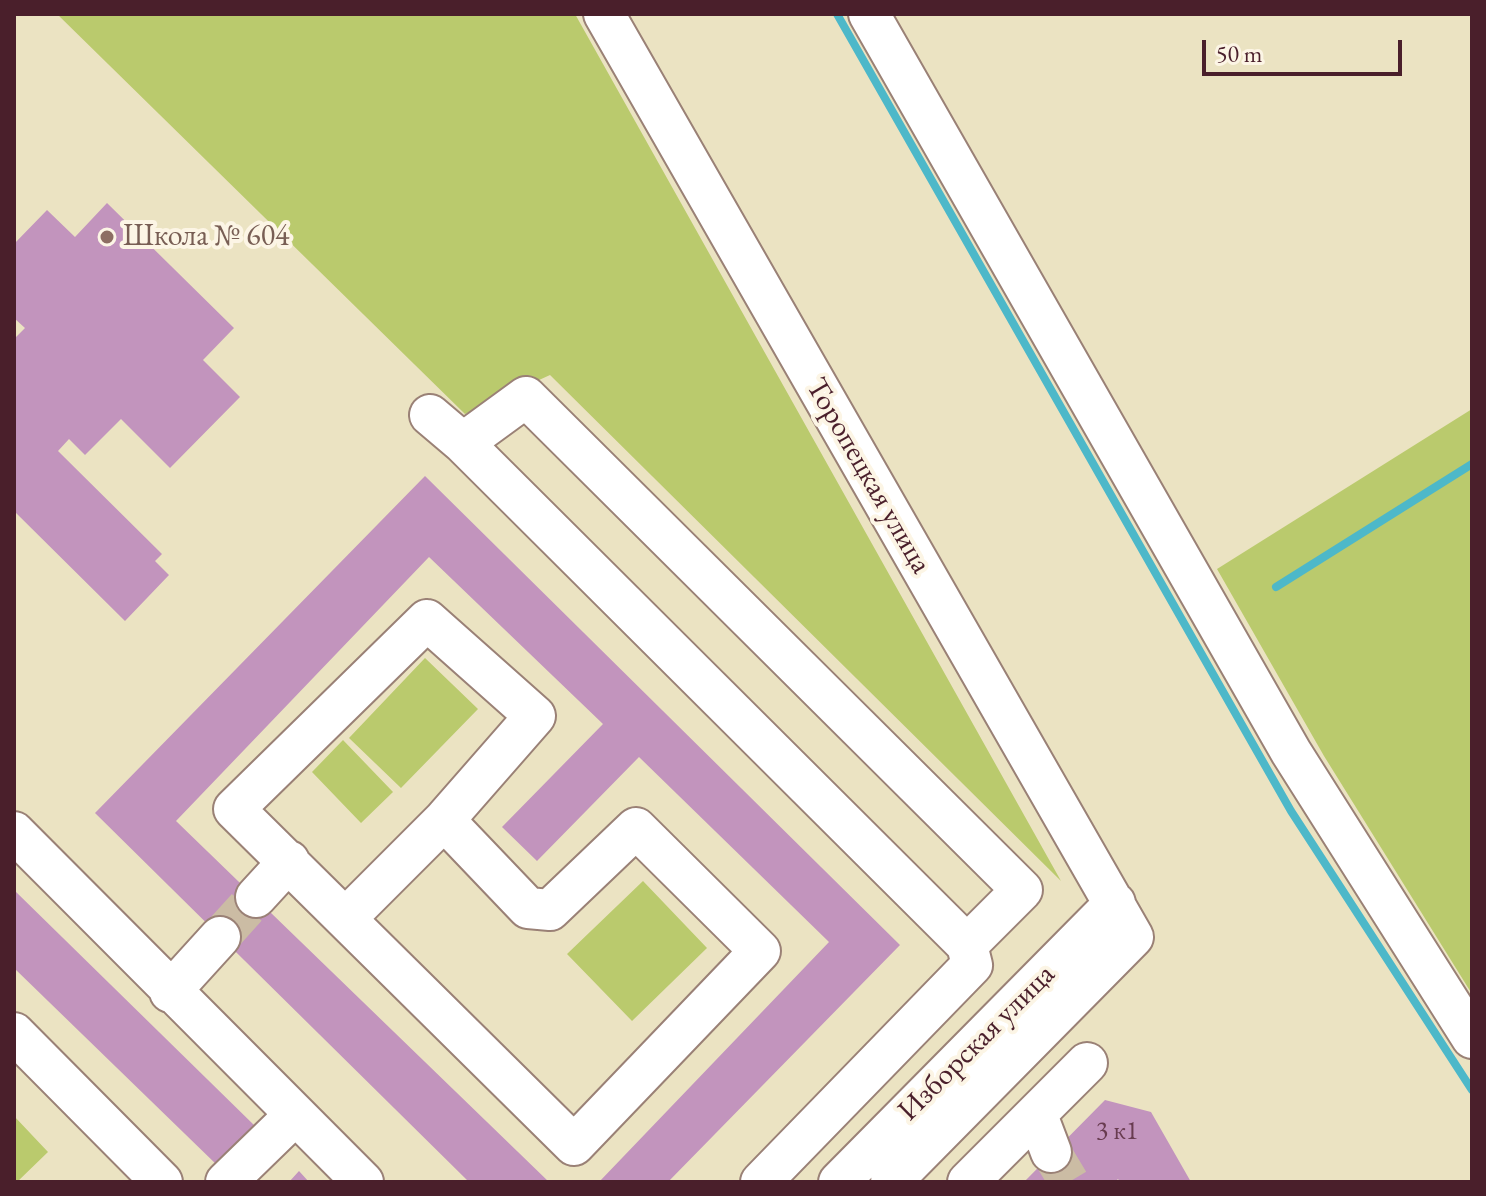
<!DOCTYPE html>
<html>
<head>
<meta charset="utf-8">
<style>
  body { margin:0 }
  #map { position:relative; width:1486px; height:1196px; overflow:hidden; background:#ebe3c2; font-family:"EB Garamond",serif }
  canvas { display:block }
  .frame { position:absolute; inset:0; border:16px solid #4a1f2b; pointer-events:none }
  .scale { position:absolute; left:1202px; top:40px; width:200px; height:36px; box-sizing:border-box; border:4px solid #4a1f2b; border-top:0; padding-left:10px; font-size:24px; line-height:28px; white-space:nowrap; color:#4a1f2b; -webkit-text-stroke:6px #fcf5e5; paint-order:stroke }
</style>
</head>
<body>
<div id="map">
<canvas width="1486" height="1196"></canvas>
<div class="frame"></div>
<div class="scale">50 m</div>
</div>
<script>
const c = document.querySelector('canvas').getContext('2d');
c.lineJoin = 'round';
function fill(path, color) {
  c.fillStyle = color;
  c.fill(path, 'evenodd');
}
function toPath(rows) {
  const path = new Path2D();
  for (const r of rows) {
    path.moveTo(r[0], r[1]);
    for (let i = 2; i < r.length; i += 2) path.lineTo(r[i], r[i + 1]);
  }
  return path;
}
function stroke(path, color, width, dash) {
  c.strokeStyle = color;
  c.lineWidth = width;
  c.lineCap = dash ? 'butt' : 'round';
  c.setLineDash(dash || []);
  c.stroke(path);
}
function drawText(font, color, halo, rows, align = 'center') {
  c.font = font + ' "EB Garamond",serif';
  c.lineWidth = 8;
  c.setLineDash([]);
  c.textBaseline = 'middle';
  c.strokeStyle = halo;
  c.fillStyle = color;
  for (const [text, x, y, turn = 0] of rows) {
    c.save();
    c.translate(x, y);
    c.rotate((+turn || 0) * Math.PI / 180);
    c.textAlign = isNaN(turn) ? turn : align;
    if (halo) c.strokeText(text, 0, 0);
    c.fillText(text, 0, 0);
    c.restore();
  }
}
const green = toPath([
  [57,14,575,14,1061,881,550,375,465,414],
  [1472,409,1472,994,1324,756,1217,569],
  [425,658,478,709,401,788,349,738],
  [343,740,393,792,361,823,312,772],
  [643,881,707,948,632,1021,567,954],
  [14,1116,48,1152,17,1182,14,1182]
]);
const stream = toPath([
  [837,14,1291,811,1472,1090],
  [1276,587,1472,464]
]);
const building = toPath([
  [107,203,234,328,203,360,240,397,170,468,121,419,85,455,69,439,58,451,162,554,155,561,169,575,125,621,14,511,14,339,25,328,14,318,14,244,47,210,75,237],
  [425,476,900,945,668,1182,599,1182,829,942,639,757,537,861,502,827,603,724,429,557,176,821,549,1182,469,1182,95,813],
  [14,890,256,1127,219,1167,14,968],
  [1105,1100,1151,1112,1191,1182,1120,1182,1118,1179,1115,1182,1024,1182],
  [299,1171,309,1182,289,1182]
]);
const minorTunnel = toPath([
  [220,937,256,897],
  [1051,1152,1069,1182]
]);
const minor = toPath([
  [604,14,1133,937,891,1182],
  [869,14,1291,752,1472,1038],
  [430,415,463,443,967,945,972,965,761,1182],
  [463,443,526,397,1022,890,967,945],
  [427,620,535,716,444,820,528,908,550,910,636,828,760,951,574,1145,234,809,427,620],
  [14,832,363,1182],
  [256,897,289,861],
  [346,918,444,820],
  [170,992,220,937],
  [14,1033,162,1182],
  [1037,1115,1051,1152],
  [226,1182,295,1115],
  [839,1182,1115,903],
  [968,1182,1087,1063]
]);
const markers = [
  [107,237,8,"#8d6e63"]
];
const numberNames = [
  ["3 к1",1117,1132]
];
const educationNames = [
  ["Школа № 604",123,237]
];
const streetNames = [
  ["Торопецкая улица",868,476,60],
  ["Изборская улица",977,1043,-45]
];
fill(green, '#baca6d');
stroke(stream, '#4db8c9', 8);
fill(building, '#c294bd');
stroke(minorTunnel, '#cbbca4', 40, [40, 20]);
stroke(minor, '#9a8176', 44);
stroke(minor, '#fff', 40);
for (const [x, y, r, color] of markers) {
  const dot = new Path2D();
  dot.arc(x, y, r, 0, 2 * Math.PI);
  c.fillStyle = color;
  c.fill(dot);
  stroke(dot, '#fcf5e5', 3);
}
drawText('26px', '#683c50', null, numberNames);
drawText('30px', '#785e54', '#fcf5e5', educationNames, 'left');
drawText('30px', '#4a1f2b', '#fcf5e5', streetNames);
</script>
</body>
</html>
